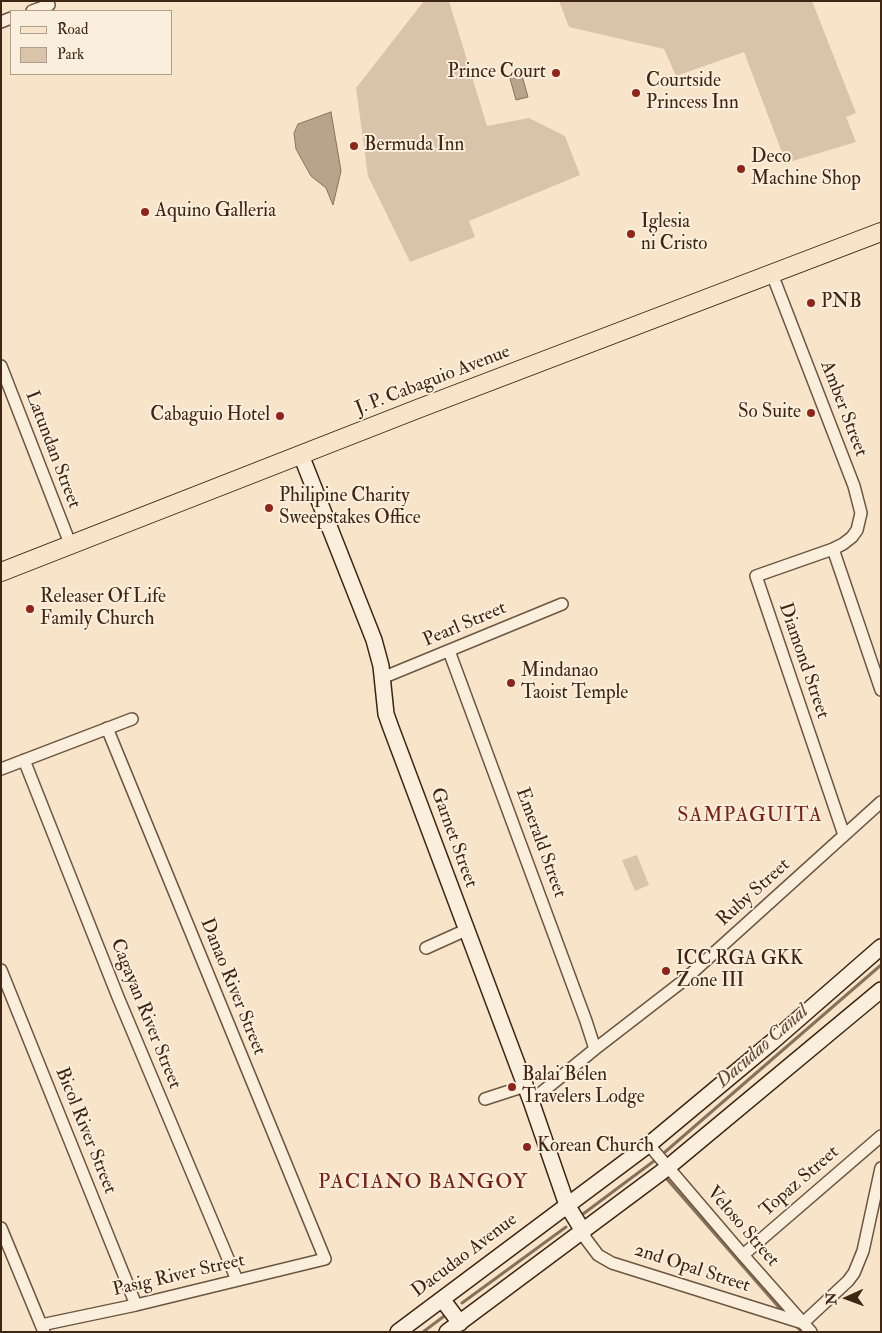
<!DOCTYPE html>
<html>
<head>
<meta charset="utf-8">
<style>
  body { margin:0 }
  #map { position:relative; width:882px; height:1333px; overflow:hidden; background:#f8e5c9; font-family:"IM FELL Double Pica",serif }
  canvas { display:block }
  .frame { position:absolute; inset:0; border:2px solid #3f2513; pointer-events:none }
  .legend { position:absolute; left:10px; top:10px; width:162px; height:65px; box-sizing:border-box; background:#faeedc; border:1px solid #af9e8c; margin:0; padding:6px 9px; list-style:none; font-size:15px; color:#3f2513 }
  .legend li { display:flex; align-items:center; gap:10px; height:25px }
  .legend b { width:25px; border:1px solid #af9e8c }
  .north { position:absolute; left:822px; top:1273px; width:50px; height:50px; -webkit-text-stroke:4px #faeedc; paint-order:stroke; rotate:268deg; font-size:14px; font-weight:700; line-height:20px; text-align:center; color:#3f2513 }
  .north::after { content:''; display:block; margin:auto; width:18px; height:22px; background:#3f2513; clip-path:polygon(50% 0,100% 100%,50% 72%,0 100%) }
</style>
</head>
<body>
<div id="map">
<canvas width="882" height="1333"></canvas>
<div class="frame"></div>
<ul class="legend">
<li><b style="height:6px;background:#f8e5c9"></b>Road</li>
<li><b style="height:14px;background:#d9c4aa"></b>Park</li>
</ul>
<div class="north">N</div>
</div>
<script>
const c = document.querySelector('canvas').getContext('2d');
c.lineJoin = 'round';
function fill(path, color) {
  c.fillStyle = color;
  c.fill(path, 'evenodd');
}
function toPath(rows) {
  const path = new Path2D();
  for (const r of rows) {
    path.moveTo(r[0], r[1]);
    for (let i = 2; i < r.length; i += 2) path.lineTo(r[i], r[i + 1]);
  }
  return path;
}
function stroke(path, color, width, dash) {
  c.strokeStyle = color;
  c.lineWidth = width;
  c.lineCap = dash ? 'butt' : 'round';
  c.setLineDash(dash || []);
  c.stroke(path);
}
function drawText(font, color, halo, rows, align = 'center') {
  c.font = font + ' "IM FELL Double Pica",serif';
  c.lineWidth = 4;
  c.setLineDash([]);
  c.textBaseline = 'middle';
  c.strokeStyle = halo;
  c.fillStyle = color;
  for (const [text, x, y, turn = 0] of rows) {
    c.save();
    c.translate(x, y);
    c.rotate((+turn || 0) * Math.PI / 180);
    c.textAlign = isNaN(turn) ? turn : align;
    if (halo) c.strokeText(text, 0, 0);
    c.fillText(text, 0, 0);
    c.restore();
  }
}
const green = toPath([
  [424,1,449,1,487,126,529,118,565,136,580,175,469,221,475,237,410,262,368,176,356,88],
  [559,1,812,1,856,113,846,117,856,142,786,163,744,52,676,76,664,49,569,27],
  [637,855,649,885,635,891,622,860]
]);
const water = toPath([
  [521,72,528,97,516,100,509,75,521,72],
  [331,112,341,171,333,205,326,188,311,176,296,149,294,133,298,124,331,112]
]);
const stream = toPath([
  [665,1152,881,965],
  [666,1178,783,1312],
  [583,1214,654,1161],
  [462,1303,566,1227],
  [798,1328,802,1332],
  [423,1332,447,1314]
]);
const street = toPath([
  [32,11,49,5],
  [1,22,11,18],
  [772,274,854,486,861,513,857,530,852,537,843,544,833,549,756,576,844,835],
  [1,366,71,546],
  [833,549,881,690],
  [449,651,586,1021,595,1049],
  [382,678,562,604],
  [24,760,118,997,237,1280],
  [1,769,132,719],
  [426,948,466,930],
  [1,970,136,1305],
  [485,1099,525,1086],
  [531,1101,595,1049,683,981,881,802],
  [649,1145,743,1255,811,1332],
  [1,1228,44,1332],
  [583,1231,586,1239,598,1255,612,1263,803,1323,848,1281,854,1273,863,1251,881,1168],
  [743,1255,881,1136],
  [41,1325,136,1305,325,1259,107,728]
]);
const secondary = toPath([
  [301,455,374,640,381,666,386,714,391,728,531,1101,567,1205,583,1231],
  [442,1299,460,1323],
  [398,1332,652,1142,772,1042,881,947],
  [447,1332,667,1168,881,990]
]);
const primary = toPath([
  [1,572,420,408,881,232]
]);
const markers = [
  [556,73,5,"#8f2418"],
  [636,93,5,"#8f2418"],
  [354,146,5,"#8f2418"],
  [741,169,5,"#8f2418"],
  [145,212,5,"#8f2418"],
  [631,234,5,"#8f2418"],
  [811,303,5,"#8f2418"],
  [811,413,5,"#8f2418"],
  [280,416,5,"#8f2418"],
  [269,508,5,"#8f2418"],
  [30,609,5,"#8f2418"],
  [511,683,5,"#8f2418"],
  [666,971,5,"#8f2418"],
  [512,1087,5,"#8f2418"],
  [527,1147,5,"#8f2418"]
];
const poiNames = [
  ["Prince Court",546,73,"right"],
  ["Courtside",646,82],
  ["Princess Inn",646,104],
  ["Bermuda Inn",364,146],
  ["Deco",751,158],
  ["Machine Shop",751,180],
  ["Aquino Galleria",155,212],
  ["Iglesia",641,223],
  ["ni Cristo",641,245],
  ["PNB",821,303],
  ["So Suite",801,413,"right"],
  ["Cabaguio Hotel",270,416,"right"],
  ["Philipine Charity",279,497],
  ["Sweepstakes Office",279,519],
  ["Releaser Of Life",40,598],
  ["Family Church",40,620],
  ["Mindanao",521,672],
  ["Taoist Temple",521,694],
  ["ICC RGA GKK",676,960],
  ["Zone III",676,982],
  ["Balai Belen",522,1076],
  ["Travelers Lodge",522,1098],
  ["Korean Church",537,1147]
];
const streetNames = [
  ["J. P. Cabaguio Avenue",433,381,-21],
  ["Amber Street",843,409,69],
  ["Latundan Street",52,450,69],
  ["Pearl Street",465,625,-23],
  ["Diamond Street",803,661,71],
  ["Garnet Street",453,838,70],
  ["Emerald Street",540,843,70],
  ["Ruby Street",754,893,-42],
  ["Danao River Street",232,987,68],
  ["Cagayan River Street",145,1014,68],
  ["Bicol River Street",85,1131,68],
  ["Topaz Street",800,1182,-41],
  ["Veloso Street",742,1227,49],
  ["Dacudao Avenue",465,1256,-37],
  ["2nd Opal Street",692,1269,18],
  ["Pasig River Street",179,1276,-13]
];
const neighbourhoodNames = [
  ["SAMPAGUITA",750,817]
];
const waterNames = [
  ["Dacudao Canal",763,1047,-41]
];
const quarterNames = [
  ["PACIANO BANGOY",423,1183]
];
fill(green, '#d9c4aa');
fill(water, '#b9a48b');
stroke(water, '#88715b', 1);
stroke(stream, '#88715b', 3);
stroke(street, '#6d5540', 14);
stroke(secondary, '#3f2513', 18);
stroke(primary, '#3f2513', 20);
stroke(street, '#faeedc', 11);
stroke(secondary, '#faeedc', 15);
stroke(primary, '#f8e5c9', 18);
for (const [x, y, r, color] of markers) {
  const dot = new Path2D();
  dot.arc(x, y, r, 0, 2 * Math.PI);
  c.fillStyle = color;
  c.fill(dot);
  stroke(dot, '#faeedc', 2);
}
drawText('19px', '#3f2513', '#faeedc', poiNames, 'left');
drawText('19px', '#3f2513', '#faeedc', streetNames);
c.letterSpacing = '1px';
drawText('20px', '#7a1f14', '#faeedc', neighbourhoodNames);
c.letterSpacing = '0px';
drawText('italic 20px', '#644b37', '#faeedc', waterNames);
c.letterSpacing = '1px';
drawText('21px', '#7a1f14', '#faeedc', quarterNames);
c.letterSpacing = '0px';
</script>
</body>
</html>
